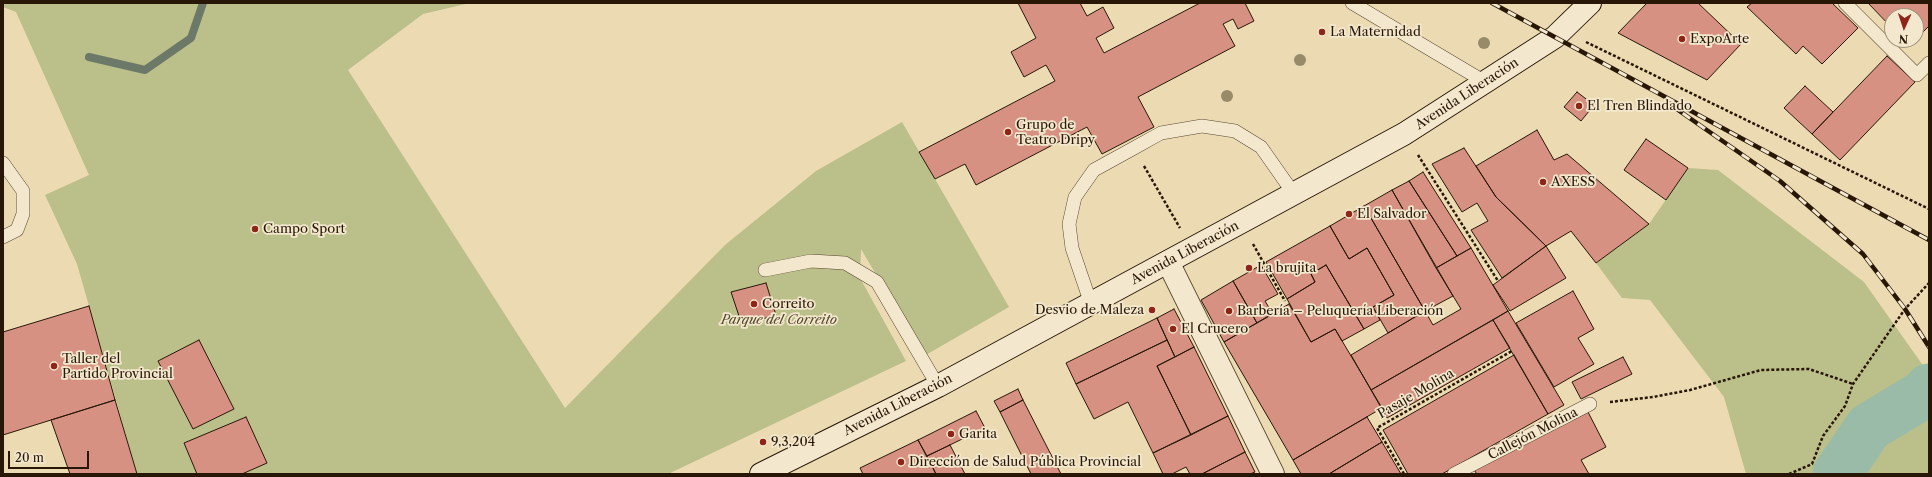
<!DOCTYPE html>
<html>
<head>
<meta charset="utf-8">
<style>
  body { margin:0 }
  #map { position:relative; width:1932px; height:477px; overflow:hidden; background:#ecdbb2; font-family:"Libre Caslon Text",serif }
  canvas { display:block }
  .frame { position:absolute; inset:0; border:4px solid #281707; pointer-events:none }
  .north { position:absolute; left:1884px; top:8px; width:40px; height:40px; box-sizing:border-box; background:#f3e8cd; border:1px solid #a2947e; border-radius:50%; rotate:183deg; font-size:11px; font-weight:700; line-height:16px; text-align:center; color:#281707 }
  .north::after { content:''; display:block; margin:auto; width:14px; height:18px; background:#8f2418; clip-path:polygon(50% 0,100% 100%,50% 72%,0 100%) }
  .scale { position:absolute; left:8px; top:451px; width:81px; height:18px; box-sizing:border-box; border:2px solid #281707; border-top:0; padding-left:5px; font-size:12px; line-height:14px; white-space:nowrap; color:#281707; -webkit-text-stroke:3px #f3e8cd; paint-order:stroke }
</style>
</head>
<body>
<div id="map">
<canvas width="1932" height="477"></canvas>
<div class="frame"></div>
<div class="north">N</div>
<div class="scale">20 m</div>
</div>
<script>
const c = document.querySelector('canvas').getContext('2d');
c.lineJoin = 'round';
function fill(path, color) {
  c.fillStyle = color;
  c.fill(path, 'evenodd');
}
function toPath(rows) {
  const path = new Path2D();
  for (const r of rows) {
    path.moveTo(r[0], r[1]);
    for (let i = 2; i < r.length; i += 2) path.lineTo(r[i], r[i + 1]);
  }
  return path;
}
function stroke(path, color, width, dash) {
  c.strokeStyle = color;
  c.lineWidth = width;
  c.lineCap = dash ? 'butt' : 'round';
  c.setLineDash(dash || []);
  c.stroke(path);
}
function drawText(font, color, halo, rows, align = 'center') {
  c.font = font + ' "Libre Caslon Text",serif';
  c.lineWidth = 3.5;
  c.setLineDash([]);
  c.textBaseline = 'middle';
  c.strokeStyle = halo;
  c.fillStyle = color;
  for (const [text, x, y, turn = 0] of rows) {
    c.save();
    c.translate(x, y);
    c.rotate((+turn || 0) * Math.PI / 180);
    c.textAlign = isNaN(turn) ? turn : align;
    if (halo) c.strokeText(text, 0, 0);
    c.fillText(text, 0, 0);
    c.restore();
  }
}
const green = toPath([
  [3,3,470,3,423,14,348,70,565,408,725,245,816,171,902,122,1009,307,924,356,861,249,860,278,906,361,668,474,137,474,77,264,45,195,89,175,16,12,3,7],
  [1688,168,1718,170,1864,282,1929,374,1929,474,1746,474,1724,397,1650,300,1622,298,1596,263,1649,224]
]);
const stream = toPath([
  [89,57,145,70,191,38,203,3]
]);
const river = toPath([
  [1837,474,1869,427,1924,394,1929,388]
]);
const building = toPath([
  [1018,3,1080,3,1087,16,1103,7,1114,28,1096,38,1104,53,1200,3,1245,3,1254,21,1238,29,1233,19,1223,24,1235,46,1138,97,1154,127,1102,154,1087,127,976,185,965,164,935,179,919,152,1055,81,1046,65,1024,77,1011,52,1036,38,1018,3],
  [1647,3,1698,3,1741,44,1707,80,1618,33,1647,3],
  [1752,3,1832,3,1858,28,1822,64,1803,46,1796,54,1747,7,1752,3],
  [1868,3,1929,3,1929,26,1916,39,1916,16,1892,16,1892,28,1868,3],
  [1903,40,1915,40,1909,46,1903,40],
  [1887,56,1915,82,1840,160,1812,134,1887,56],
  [1805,86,1833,112,1812,134,1784,108,1805,86],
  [1577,92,1594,105,1581,121,1564,107,1577,92],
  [1537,130,1554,160,1567,154,1649,224,1596,263,1571,231,1546,246,1496,197,1476,166,1537,130],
  [1646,139,1688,168,1666,200,1624,170,1646,139],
  [1464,148,1496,197,1546,246,1502,278,1471,230,1488,221,1477,203,1462,212,1432,164,1464,148],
  [1423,172,1471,248,1457,256,1409,181,1423,172],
  [1409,181,1457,256,1436,268,1392,190,1409,181],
  [1392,190,1453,296,1425,311,1364,206,1392,190],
  [1364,206,1425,311,1388,333,1373,307,1394,295,1367,248,1349,259,1330,226,1364,206],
  [1330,226,1349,259,1367,248,1394,295,1373,307,1380,320,1364,329,1326,265,1311,274,1315,282,1287,299,1266,262,1330,226],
  [1546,246,1566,278,1510,311,1493,285,1546,246],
  [1471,248,1508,311,1371,390,1351,355,1425,311,1433,325,1461,309,1436,268,1471,248],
  [1261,265,1278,294,1265,301,1273,314,1257,323,1233,281,1261,265],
  [1326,265,1364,329,1342,341,1335,329,1311,342,1287,299,1315,282,1311,274,1326,265],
  [1233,281,1257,323,1224,342,1201,300,1233,281],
  [766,283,776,315,742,325,731,292,766,283],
  [1573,291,1594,329,1578,338,1594,364,1554,387,1516,323,1573,291],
  [1289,304,1311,342,1335,329,1382,408,1293,460,1224,342,1289,304],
  [89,306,115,400,3,435,3,332,89,306],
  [1174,309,1194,347,1175,357,1157,318,1174,309],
  [1508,311,1564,405,1548,414,1493,320,1508,311],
  [1157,318,1167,340,1076,384,1066,363,1157,318],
  [1493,320,1510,348,1387,418,1371,390,1493,320],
  [199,340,234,409,193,429,158,361,199,340],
  [1167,340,1175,357,1157,366,1191,435,1153,453,1128,402,1094,419,1076,384,1167,340],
  [1194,347,1228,416,1191,435,1157,366,1194,347],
  [1514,355,1548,414,1442,474,1408,474,1383,430,1514,355],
  [1623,357,1632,374,1581,399,1572,382,1623,357],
  [1018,389,1023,400,1000,412,994,401,1018,389],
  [115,400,137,474,70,474,51,420,115,400],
  [1023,400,1045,443,1061,474,1031,474,1000,412,1023,400],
  [976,411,985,428,927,456,918,440,976,411],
  [1588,412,1606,447,1581,460,1589,474,1477,474,1474,470,1588,412],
  [1228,416,1245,452,1202,474,1190,474,1186,467,1172,474,1163,474,1153,453,1228,416],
  [246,417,267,463,242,474,197,474,184,443,246,417],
  [1367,417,1382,442,1329,474,1301,474,1293,460,1367,417],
  [918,440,936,474,863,474,860,468,918,440],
  [1382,442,1401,474,1329,474,1382,442],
  [950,445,965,474,936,474,927,456,950,445],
  [1245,452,1255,472,1250,474,1202,474,1245,452]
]);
const path = toPath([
  [1586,42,1929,209],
  [1418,155,1498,281],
  [1144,166,1180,228],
  [1253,244,1285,301],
  [1610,402,1653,397,1690,390,1761,370,1809,369,1853,384],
  [1404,474,1377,428,1512,351],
  [1789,474,1812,464,1823,436,1845,406,1853,384,1905,309,1929,283]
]);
const service = toPath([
  [1352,3,1485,82],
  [1845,3,1917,75,1929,63],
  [3,163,23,191,23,214,17,230,3,237],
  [765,270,811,261,845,263,877,282,938,386],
  [1091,304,1072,248,1069,224,1075,197,1094,170,1134,148,1161,133,1202,126,1235,131,1261,147,1294,194],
  [1454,474,1590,404]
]);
const tertiary = toPath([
  [1168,262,1273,474]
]);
const secondary = toPath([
  [761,474,938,386,1404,134,1555,37,1590,3]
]);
const rail = toPath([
  [1492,3,1929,240],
  [1668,103,1780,181,1863,254,1905,309,1929,347]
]);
const trees = [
  [1484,43],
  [1300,60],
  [1227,96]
];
const markers = [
  [1322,32,4,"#8f2418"],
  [1682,39,4,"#8f2418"],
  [1579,106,4,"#8f2418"],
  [1008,132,4,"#8f2418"],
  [1543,182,4,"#8f2418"],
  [1349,214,4,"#8f2418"],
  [255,229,4,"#8f2418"],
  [1249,268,4,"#8f2418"],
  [754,304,4,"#8f2418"],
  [1152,310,4,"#8f2418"],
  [1229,311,4,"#8f2418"],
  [1173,329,4,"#8f2418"],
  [54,366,4,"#8f2418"],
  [951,434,4,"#8f2418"],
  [763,442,4,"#8f2418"],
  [901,462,4,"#8f2418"]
];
const poiNames = [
  ["La Maternidad",1330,32],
  ["ExpoArte",1690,39],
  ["El Tren Blindado",1587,106],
  ["Grupo de",1016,125],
  ["Teatro Dripy",1016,140],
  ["AXESS",1551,182],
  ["El Salvador",1357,214],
  ["Campo Sport",263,229],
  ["La brujita",1257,268],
  ["Correito",762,304],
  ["Desvio de Maleza",1144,310,"right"],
  ["Barbería – Peluquería Liberación",1237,311],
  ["El Crucero",1181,329],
  ["Taller del",62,359],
  ["Partido Provincial",62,374],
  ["Garita",959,434],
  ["9,3,204",771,442],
  ["Dirección de Salud Pública Provincial",909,462]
];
const streetNames = [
  ["Avenida Liberación",1467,94,-33],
  ["Avenida Liberación",1185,253,-28],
  ["Pasaje Molina",1416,394,-30],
  ["Avenida Liberación",898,405,-27],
  ["Callejón Molina",1533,434,-27]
];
const parkNames = [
  ["Parque del Correito",779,320]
];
fill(green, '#bbbf8a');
stroke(stream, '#6c7968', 8);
stroke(river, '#99bba8', 49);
fill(building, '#d69183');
stroke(building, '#281707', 1);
stroke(service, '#594832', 14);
stroke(tertiary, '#594832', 24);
stroke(secondary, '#281707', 24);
stroke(path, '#281707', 2.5, [3, 2]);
stroke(service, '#f3e8cd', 13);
stroke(tertiary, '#f3e8cd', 22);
stroke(secondary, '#f3e8cd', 22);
stroke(rail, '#281707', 4.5);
stroke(rail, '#f3e8cd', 3, [9]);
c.fillStyle = '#988b69';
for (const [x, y] of trees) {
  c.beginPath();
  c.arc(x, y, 6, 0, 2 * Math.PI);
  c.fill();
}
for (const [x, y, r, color] of markers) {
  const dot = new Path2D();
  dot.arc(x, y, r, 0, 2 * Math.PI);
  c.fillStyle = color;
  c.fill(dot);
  stroke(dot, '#f3e8cd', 1.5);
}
drawText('13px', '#281707', '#f3e8cd', poiNames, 'left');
drawText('13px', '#281707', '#f3e8cd', streetNames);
drawText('italic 13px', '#54492e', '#f3e8cd', parkNames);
</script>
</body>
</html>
